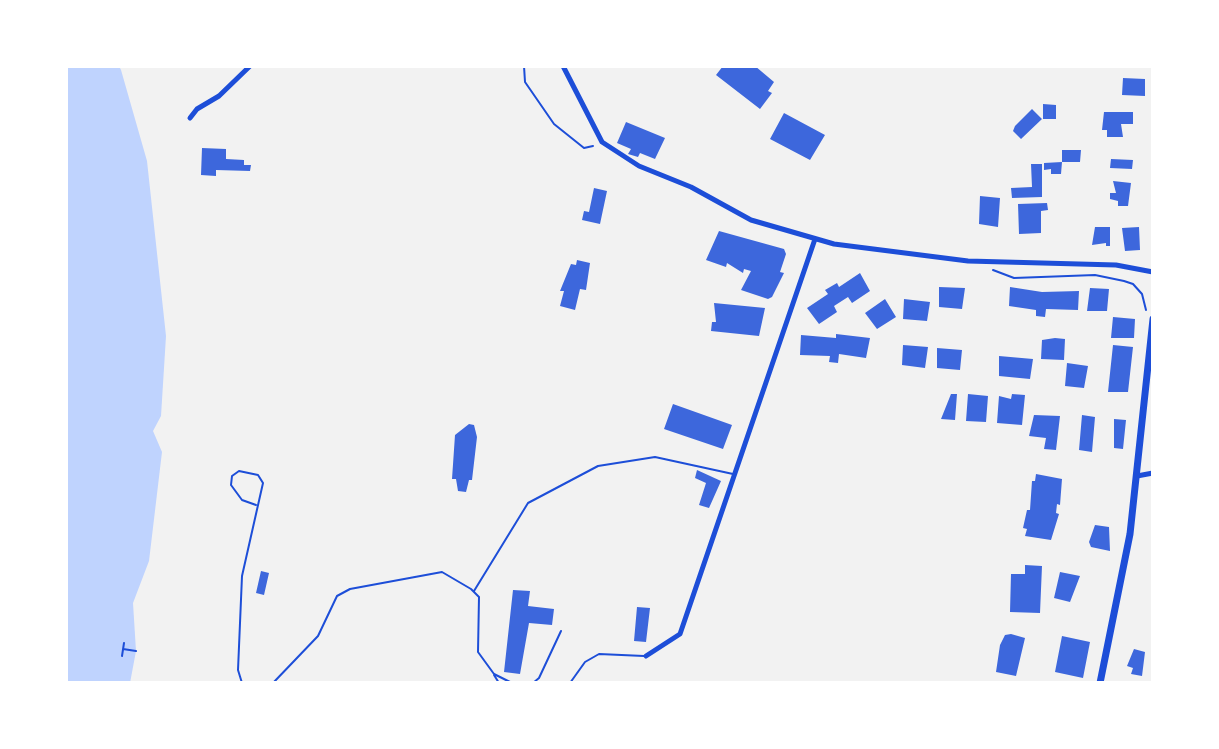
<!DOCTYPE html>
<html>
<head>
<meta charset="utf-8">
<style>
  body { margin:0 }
  #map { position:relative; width:1219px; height:749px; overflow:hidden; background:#f2f2f2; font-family:"Work Sans",sans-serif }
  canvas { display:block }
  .frame { position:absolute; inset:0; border:68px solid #fff; pointer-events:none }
</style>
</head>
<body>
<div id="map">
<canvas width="1219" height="749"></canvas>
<div class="frame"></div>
</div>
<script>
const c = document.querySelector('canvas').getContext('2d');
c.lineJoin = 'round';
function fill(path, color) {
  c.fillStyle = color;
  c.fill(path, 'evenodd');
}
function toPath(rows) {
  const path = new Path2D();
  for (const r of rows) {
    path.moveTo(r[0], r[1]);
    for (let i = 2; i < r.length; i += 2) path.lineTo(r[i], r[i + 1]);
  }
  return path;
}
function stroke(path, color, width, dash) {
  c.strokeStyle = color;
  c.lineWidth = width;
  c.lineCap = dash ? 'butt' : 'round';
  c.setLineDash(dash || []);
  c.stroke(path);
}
const water = toPath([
  [66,66,119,66,121,70,147,161,166,336,161,416,153,431,162,452,149,561,133,603,136,651,130,683,66,683]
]);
const building = toPath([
  [723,66,755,66,774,82,768,91,772,93,760,109,716,75],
  [1123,78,1145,79,1145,96,1122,95],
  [1043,104,1056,105,1056,119,1043,119],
  [1032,109,1042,119,1021,139,1013,131,1015,126],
  [1104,112,1133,112,1133,124,1121,124,1123,137,1107,137,1107,130,1102,130],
  [784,113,825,135,810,160,770,139],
  [626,122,665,138,655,159,640,153,638,157,628,154,631,149,617,143],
  [202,148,226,149,226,159,244,160,244,165,251,165,250,171,216,170,216,176,201,175],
  [1062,150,1081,150,1080,162,1062,162],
  [1111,159,1133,160,1132,169,1110,168],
  [1062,162,1061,174,1051,174,1051,169,1044,170,1044,163],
  [1031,164,1042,164,1042,197,1012,198,1011,188,1032,187],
  [1113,181,1131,183,1128,206,1118,206,1118,201,1110,199,1110,193,1116,193],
  [594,188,607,191,600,224,582,220,584,211,589,212],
  [980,196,1000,198,998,227,979,224],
  [1047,203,1048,210,1041,211,1041,233,1019,234,1018,204],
  [1095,227,1110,227,1110,246,1106,246,1106,243,1092,245],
  [1139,227,1140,250,1125,251,1122,228],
  [719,231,784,249,786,254,780,272,784,273,772,297,768,299,741,290,751,271,744,269,743,273,727,263,726,267,706,260],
  [577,260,590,263,586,290,580,289,575,310,560,306,564,291,560,291,571,264,576,265],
  [860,273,870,291,852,303,848,297,834,306,837,312,819,324,807,308,828,294,825,290,837,283,839,287],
  [939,287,965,288,962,309,939,307],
  [1010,287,1042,292,1079,291,1078,310,1046,309,1045,317,1036,316,1036,310,1009,306],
  [1090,288,1109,289,1107,311,1087,311],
  [885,299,896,317,877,329,865,313],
  [904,299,930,302,927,321,903,319],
  [714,303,765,308,759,336,711,331,712,322,716,322],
  [1113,317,1135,319,1134,338,1111,338],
  [836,334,870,338,866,358,839,354,838,363,829,362,830,356,800,355,801,335,836,338],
  [1055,338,1065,339,1064,360,1041,359,1042,340],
  [903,345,928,347,925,368,902,365],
  [1113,345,1133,347,1128,392,1108,392],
  [937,348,962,350,960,370,937,368],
  [999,356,1033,359,1030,379,999,376],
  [1067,363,1088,366,1084,388,1065,386],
  [951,394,957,394,955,420,941,419],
  [968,394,988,396,986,422,966,421],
  [1012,394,1025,395,1022,425,997,423,999,396,1011,399],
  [673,404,732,425,723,449,664,429],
  [1034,415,1060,416,1056,450,1044,449,1046,438,1029,436],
  [1082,415,1095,417,1092,452,1079,450],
  [1114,419,1126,420,1123,449,1114,448],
  [469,424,474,425,477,437,472,480,469,480,466,492,458,491,456,479,452,479,455,435],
  [697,470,721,481,709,508,699,505,706,483,695,478],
  [1036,474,1062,479,1060,505,1057,504,1056,513,1059,514,1051,540,1025,536,1027,529,1023,528,1027,510,1030,510,1032,481,1035,481],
  [1095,525,1109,527,1110,551,1091,547,1089,542],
  [1025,565,1042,566,1040,613,1010,612,1011,574,1025,574],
  [261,571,269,573,264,595,256,593],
  [1060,572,1080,576,1070,602,1054,598],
  [513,590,530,591,528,606,554,609,552,625,529,623,520,674,504,672],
  [637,607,650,608,646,642,634,641],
  [1011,634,1025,638,1016,676,996,672,1000,645,1005,635],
  [1062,636,1090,642,1083,678,1055,672],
  [1134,649,1145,652,1142,676,1131,674,1133,668,1127,666]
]);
const path = toPath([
  [524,66,525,82,554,124,584,148,593,146],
  [993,270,1014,278,1095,275,1124,281,1133,284,1142,294,1146,310],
  [123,649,136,651],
  [122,656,124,643]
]);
const service = toPath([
  [474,591,528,503,598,466,655,457,733,474],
  [494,675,499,683],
  [242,683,238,670,242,576,263,483,258,475,239,471,232,476,231,485,242,500,256,505],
  [273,683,318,636,337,596,350,589,442,572,471,589,479,597,478,652,494,674,512,683],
  [533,683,539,678,561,631],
  [570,683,585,662,599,654,644,656]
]);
const minor = toPath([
  [563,66,602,142,639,166,691,187,751,220,834,244,968,261,1116,265,1153,272],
  [190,118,197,109,219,96,250,66],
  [1137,476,1153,473],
  [646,656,680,634,815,239]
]);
const secondary = toPath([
  [1100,683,1130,534,1153,319]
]);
fill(water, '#bfd3fe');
fill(building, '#3d67dc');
stroke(path, '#1d4ed8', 2);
stroke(service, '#1d4ed8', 2);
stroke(minor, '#1d4ed8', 5);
stroke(secondary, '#1d4ed8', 7);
</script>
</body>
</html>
